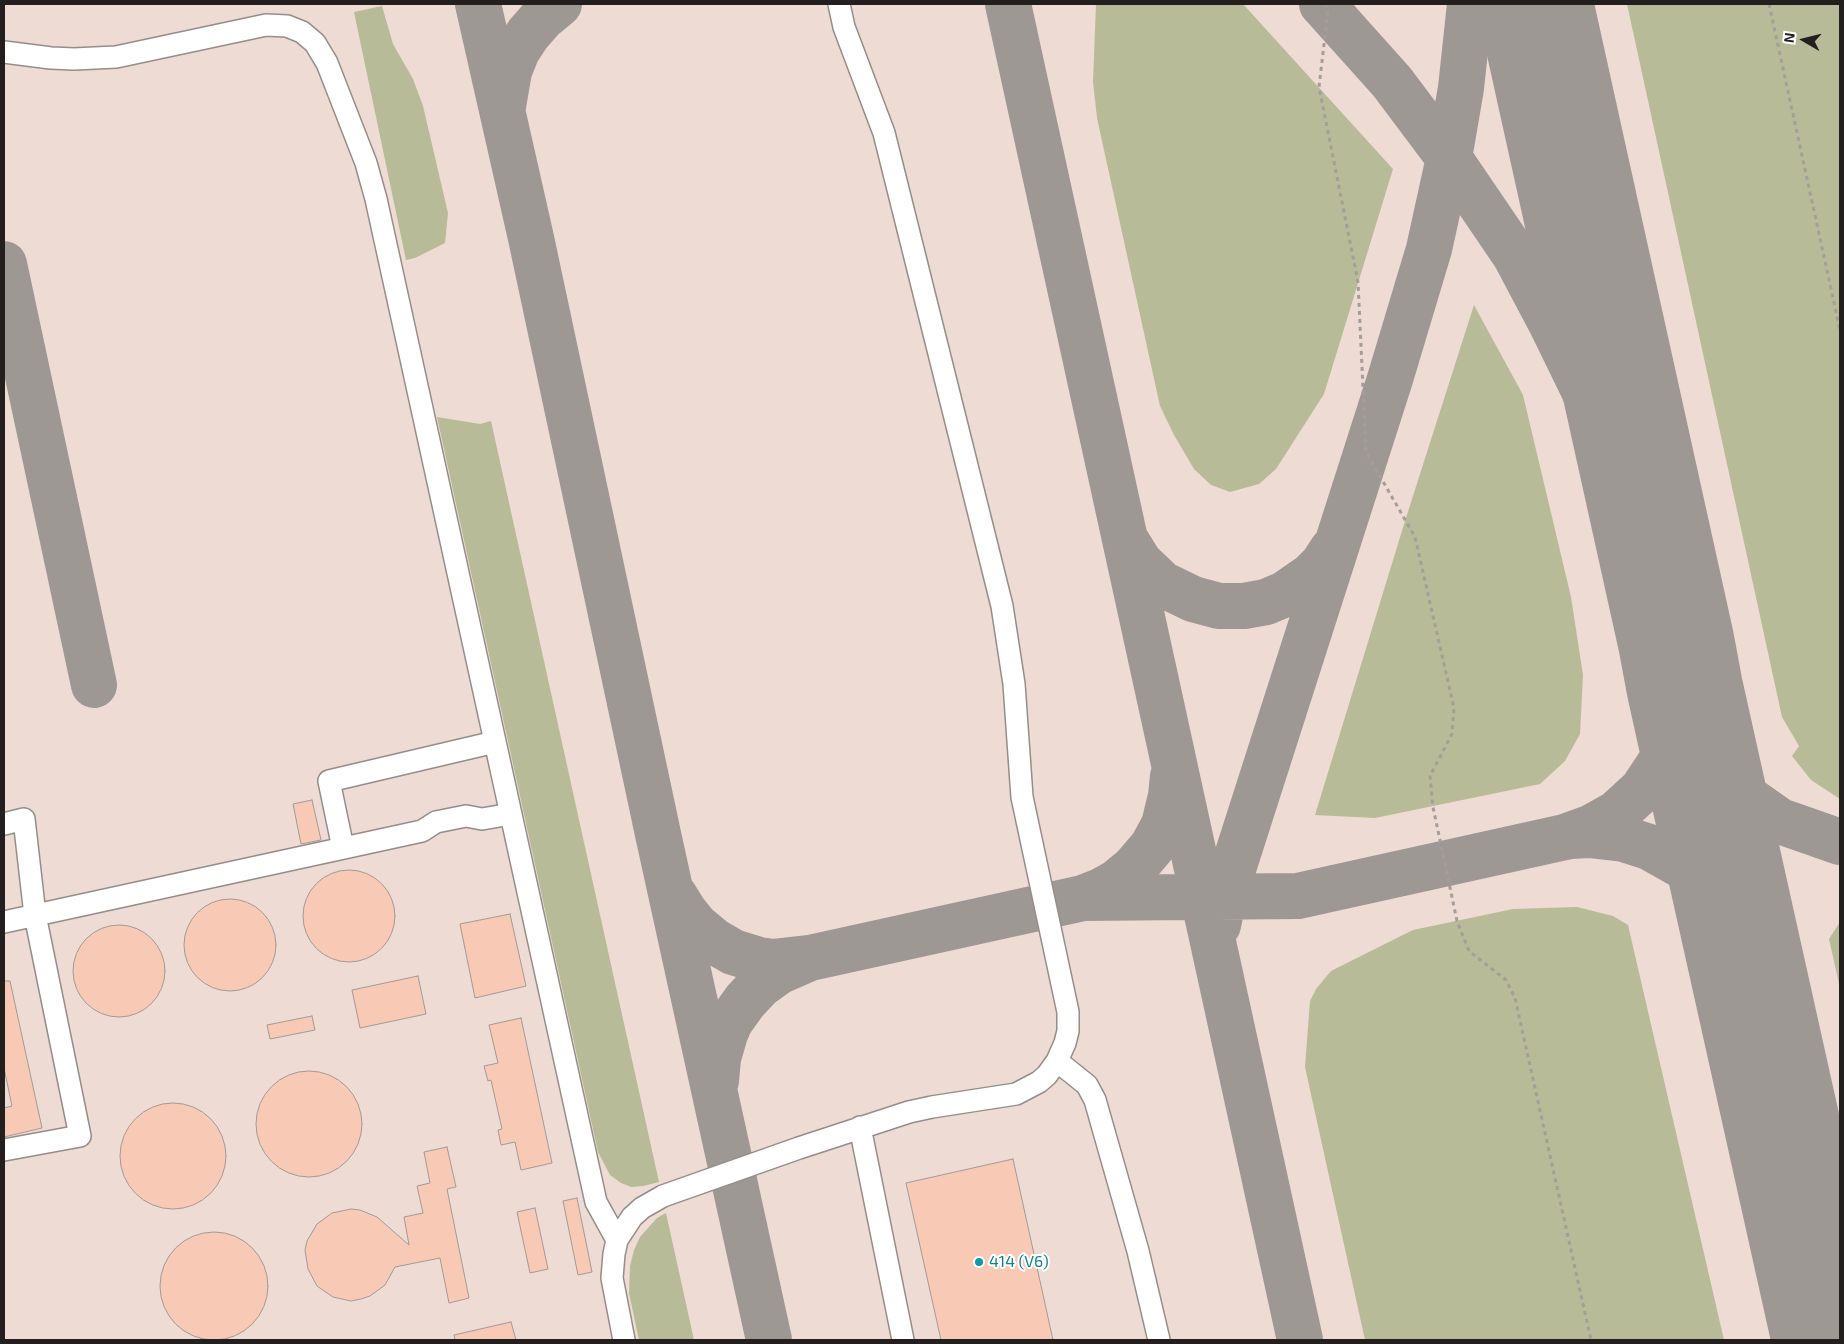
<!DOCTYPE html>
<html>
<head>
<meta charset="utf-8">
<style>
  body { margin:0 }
  #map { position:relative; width:1844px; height:1344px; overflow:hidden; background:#f1e8e4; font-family:"Exo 2",sans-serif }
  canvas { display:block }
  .frame { position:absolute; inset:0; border:5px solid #231f1e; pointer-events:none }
  .north { position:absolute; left:1779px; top:15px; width:50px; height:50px; -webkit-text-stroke:4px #fff; paint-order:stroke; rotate:278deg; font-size:14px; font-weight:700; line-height:20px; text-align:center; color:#231f1e }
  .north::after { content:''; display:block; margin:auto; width:18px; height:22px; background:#231f1e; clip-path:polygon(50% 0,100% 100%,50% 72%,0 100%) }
</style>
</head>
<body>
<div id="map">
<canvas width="1844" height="1344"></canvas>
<div class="frame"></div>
<div class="north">N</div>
</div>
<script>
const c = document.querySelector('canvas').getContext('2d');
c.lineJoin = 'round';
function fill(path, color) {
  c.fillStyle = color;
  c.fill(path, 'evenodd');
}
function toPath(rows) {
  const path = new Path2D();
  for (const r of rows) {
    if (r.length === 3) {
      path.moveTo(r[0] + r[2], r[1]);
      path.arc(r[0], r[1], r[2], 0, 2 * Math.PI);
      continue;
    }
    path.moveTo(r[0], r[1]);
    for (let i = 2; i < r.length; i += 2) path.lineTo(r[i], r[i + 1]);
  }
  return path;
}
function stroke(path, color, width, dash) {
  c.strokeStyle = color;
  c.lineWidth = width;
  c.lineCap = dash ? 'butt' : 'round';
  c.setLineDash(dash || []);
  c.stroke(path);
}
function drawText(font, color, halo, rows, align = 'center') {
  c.font = font + ' "Exo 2",sans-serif';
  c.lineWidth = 4;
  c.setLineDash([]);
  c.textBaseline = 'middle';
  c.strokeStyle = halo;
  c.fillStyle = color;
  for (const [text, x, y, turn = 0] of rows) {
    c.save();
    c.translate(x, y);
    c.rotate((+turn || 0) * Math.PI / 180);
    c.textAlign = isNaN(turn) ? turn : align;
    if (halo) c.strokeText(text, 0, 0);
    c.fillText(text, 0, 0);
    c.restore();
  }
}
const built = toPath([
  [4,4,1840,4,1840,1340,4,1340]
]);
const green = toPath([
  [1096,4,1243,4,1393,169,1324,394,1276,469,1259,484,1230,492,1211,485,1194,469,1174,435,1160,406,1097,118,1093,82],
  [1627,4,1840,4,1840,799,1811,780,1792,756,1799,746,1782,717],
  [382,6,393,44,413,79,423,106,448,213,445,243,415,258,406,260,354,12],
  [1474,305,1523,395,1571,597,1583,675,1580,734,1565,761,1540,784,1375,818,1315,815,1405,521],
  [437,417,480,424,491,421,659,1182,643,1186,631,1187,621,1183,610,1175,598,1152],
  [1577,907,1613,916,1628,925,1724,1340,1365,1340,1305,1067,1310,1001,1316,989,1331,971,1413,930,1513,909],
  [1840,922,1840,988,1829,939],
  [666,1213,694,1340,639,1340,629,1293,630,1266,634,1250,640,1237,657,1218]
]);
const taxiway = toPath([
  [478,4,531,238,658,834,769,1340],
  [1008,4,1300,1340],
  [1322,4,1392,82,1449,158,1515,255,1551,323,1592,407,1628,499,1671,624],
  [503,106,509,71,517,51,528,34,542,18,559,4],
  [4,264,94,685],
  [1127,542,1140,563,1162,584,1193,599,1219,606,1244,606,1266,602,1285,594,1311,576,1323,564,1332,550],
  [1685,689,1704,742,1727,777,1750,800,1780,821,1840,842],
  [1570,836,1589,835,1624,839,1649,847,1688,869,1706,886,1723,909,1735,934,1752,987],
  [674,895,684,911,696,926,714,941,733,952,759,960,772,962,808,958],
  [1083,898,1101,891,1117,882,1134,868,1152,847,1164,825,1171,796,1173,776],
  [1218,925,1224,897,1390,379,1429,249,1449,158,1461,88,1470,4],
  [716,1081,718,1058,725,1034,730,1022,745,1001,760,985,778,972,810,958,1083,898,1298,896,1565,837,1590,828,1617,813,1642,790,1662,760,1672,735,1678,707,1679,678,1676,641]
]);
const runway = toPath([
  [1535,4,1676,641,1685,689,1830,1340]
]);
const building = toPath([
  [312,800,321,840,301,844,293,804,312,800],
  [349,916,46],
  [230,945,46],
  [510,914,526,986,475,998,460,924,510,914],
  [119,971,46],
  [418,976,426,1014,360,1028,352,990,418,976],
  [4,981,10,981,42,1128,4,1137,4,1108,12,1106,4,1068,4,981],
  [312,1016,315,1030,270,1039,267,1025,312,1016],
  [521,1018,552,1163,521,1170,515,1142,501,1145,498,1130,502,1129,491,1080,488,1081,484,1066,498,1063,489,1025,521,1018],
  [309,1124,53],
  [173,1156,53],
  [447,1147,456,1187,447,1189,469,1298,449,1303,440,1258,395,1267,385,1285,370,1296,361,1299,351,1301,333,1297,317,1286,308,1269,305,1250,307,1241,317,1224,332,1213,351,1209,360,1210,377,1217,409,1245,404,1217,423,1213,417,1186,430,1183,424,1152,447,1147],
  [1013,1159,1053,1340,941,1340,906,1183,1013,1159],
  [577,1198,592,1272,578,1275,563,1201,577,1198],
  [535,1208,548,1269,530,1273,517,1212,535,1208],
  [214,1286,54],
  [511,1322,516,1340,455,1340,454,1335,511,1322]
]);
const path = toPath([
  [1325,4,1328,10,1319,87,1358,282,1366,452,1415,537,1454,708,1452,734,1430,776,1433,807,1457,921,1469,951,1506,980,1515,998,1591,1340],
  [1769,4,1840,330]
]);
const minor = toPath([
  [839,4,844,27,884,133,1002,606,1014,684,1022,797,1068,1012,1068,1031,1065,1043,1057,1061,1087,1085,1095,1100,1138,1251,1159,1340],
  [4,52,51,58,74,59,116,57,266,25,287,26,302,32,315,43,327,63,366,163,376,199,596,1202,617,1240,614,1254,612,1278,624,1340],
  [4,824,24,819,35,915,80,1136,4,1150],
  [343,848,329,781,495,742],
  [4,922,422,831,436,822,466,816,482,819,511,814],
  [860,1127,903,1340],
  [617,1240,632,1217,642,1208,663,1196,799,1148,909,1112,932,1107,1016,1094,1039,1082,1047,1075,1057,1061]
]);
const markers = [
  [979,1262,5,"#0f9aa8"]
];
const cultureNames = [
  ["414 (V6)",989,1262]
];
fill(built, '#eddbd4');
fill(green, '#b8bb97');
stroke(taxiway, '#9e9895', 46);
stroke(runway, '#9e9895', 116);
fill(building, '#f8c9b5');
stroke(building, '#a39a96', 1);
stroke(minor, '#968d89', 24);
stroke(path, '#a49d9a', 3, [4, 4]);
stroke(minor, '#fff', 21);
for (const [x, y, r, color] of markers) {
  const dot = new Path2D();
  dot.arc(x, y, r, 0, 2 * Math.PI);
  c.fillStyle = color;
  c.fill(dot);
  stroke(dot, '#fff', 2);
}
drawText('16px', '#0d838f', '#fff', cultureNames, 'left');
</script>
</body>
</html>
